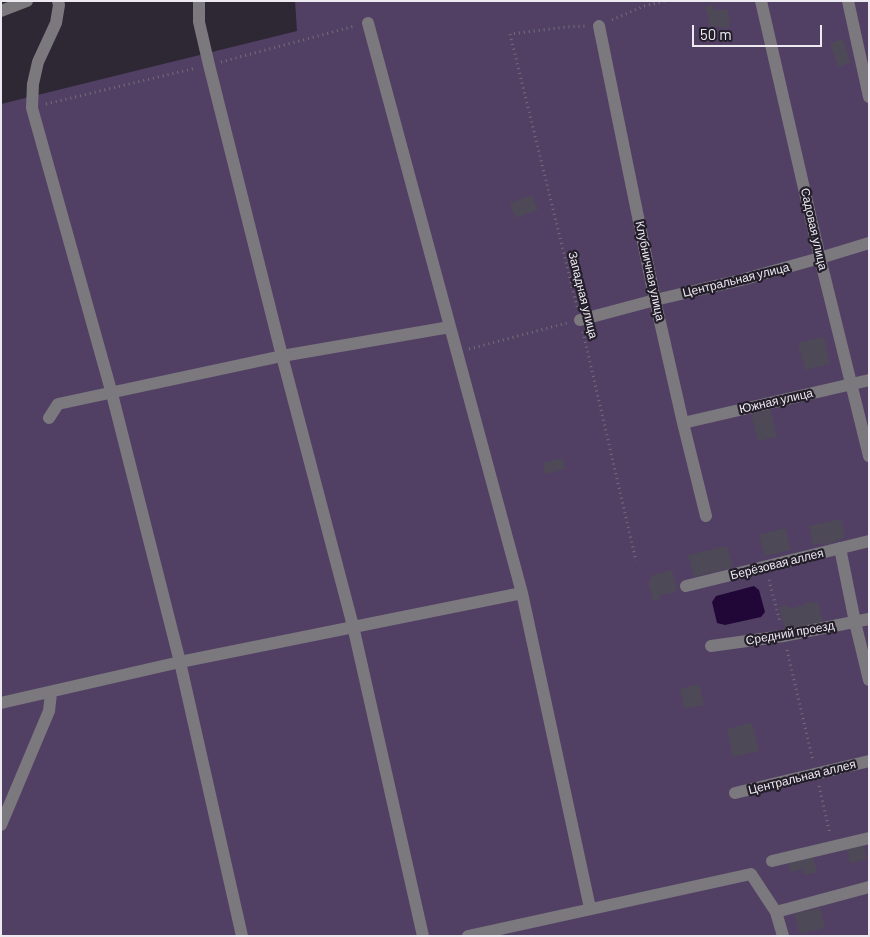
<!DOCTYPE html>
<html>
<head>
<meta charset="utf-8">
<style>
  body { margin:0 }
  #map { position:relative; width:870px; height:937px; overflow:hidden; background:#2d2833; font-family:Barlow,sans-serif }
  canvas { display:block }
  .frame { position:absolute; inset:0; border:2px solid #ece9f1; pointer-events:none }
  .scale { position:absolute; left:692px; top:25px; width:130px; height:22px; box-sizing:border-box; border:2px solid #ece9f1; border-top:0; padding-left:6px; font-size:15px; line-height:18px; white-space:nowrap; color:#ece9f1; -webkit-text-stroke:4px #231e29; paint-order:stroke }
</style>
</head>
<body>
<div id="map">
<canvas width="870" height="937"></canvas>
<div class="frame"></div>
<div class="scale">50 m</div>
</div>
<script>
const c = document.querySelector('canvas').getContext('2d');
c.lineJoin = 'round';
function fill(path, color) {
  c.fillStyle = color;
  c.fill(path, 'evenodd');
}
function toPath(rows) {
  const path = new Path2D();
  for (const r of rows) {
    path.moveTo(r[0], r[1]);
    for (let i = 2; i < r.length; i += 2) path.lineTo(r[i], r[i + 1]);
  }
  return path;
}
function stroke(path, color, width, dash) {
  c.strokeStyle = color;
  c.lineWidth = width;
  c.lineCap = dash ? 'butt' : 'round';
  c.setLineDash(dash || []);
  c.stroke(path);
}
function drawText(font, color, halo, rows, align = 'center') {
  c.font = font + ' Barlow,sans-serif';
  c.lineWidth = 4.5;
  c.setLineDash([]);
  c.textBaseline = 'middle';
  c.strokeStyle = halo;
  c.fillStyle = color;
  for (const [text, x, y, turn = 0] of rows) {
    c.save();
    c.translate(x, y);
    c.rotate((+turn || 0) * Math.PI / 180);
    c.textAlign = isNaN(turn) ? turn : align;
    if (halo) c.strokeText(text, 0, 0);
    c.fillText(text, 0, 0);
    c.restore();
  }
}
const green = toPath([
  [295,1,869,1,869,936,1,936,1,104,297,31]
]);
const water = toPath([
  [754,586,759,590,765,612,761,617,725,625,717,623,712,602,716,596]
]);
const building = toPath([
  [712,5,714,10,727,9,730,27,725,28,710,26,705,7],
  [843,39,850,63,838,67,830,43],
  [532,195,538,210,515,218,510,203],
  [824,337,830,364,805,370,798,343],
  [770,409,777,437,758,441,751,414],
  [563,458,565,469,545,474,543,463],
  [841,519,845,538,825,545,821,543,813,545,809,526],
  [785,528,791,550,765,556,759,535],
  [727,546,733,567,694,577,688,555],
  [672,570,677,589,674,593,659,595,660,599,653,601,648,582,652,580,650,576],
  [812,601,813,603,818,602,823,623,786,632,779,607,788,605,789,609,804,605,806,603],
  [699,684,704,705,684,709,680,689],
  [752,723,759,751,733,757,727,729],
  [863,844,867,859,850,863,847,849],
  [813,856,817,872,804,875,802,869,791,872,788,862],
  [820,908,825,928,800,934,795,914]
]);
const path = toPath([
  [612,20,644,6,665,1],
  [221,62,355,26],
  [46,104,196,68],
  [577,307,510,34,566,27,587,26],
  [583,332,636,561],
  [469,349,567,323],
  [769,580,780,622],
  [787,650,813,761],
  [819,786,830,834]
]);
const minor = toPath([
  [58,1,59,5,56,23,38,62,33,84,32,108,112,394,180,662,242,936],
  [199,1,199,22,209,65,282,356,353,626,423,936],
  [761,1,820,258,869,456],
  [848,1,869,97],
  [1,11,27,1],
  [368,23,522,593,590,908],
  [599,26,655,300,683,423,706,516],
  [580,320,655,300,741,280,820,258,869,243],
  [49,418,58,404,282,356,450,327],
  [683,423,869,380],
  [840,548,855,622,869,680],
  [686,586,869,541],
  [711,646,783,636,869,619],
  [1,703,180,662,522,593],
  [735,793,869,761],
  [1,825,49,711,51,693],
  [772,861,869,838],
  [776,912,869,887],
  [468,936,751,874,776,912,783,936]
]);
const streetNames = [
  ["Садовая улица",814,229,77],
  ["Клубничная улица",650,271,78],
  ["Центральная улица",736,280,-14],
  ["Западная улица",583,295,76],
  ["Южная улица",776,401,-13],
  ["Берёзовая аллея",777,564,-14],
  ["Средний проезд",790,633,-10],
  ["Центральная аллея",802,777,-14]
];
fill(green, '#514064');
fill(water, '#210737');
fill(building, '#4e4956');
stroke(path, '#736f78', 3, [1, 4]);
stroke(minor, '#7b787e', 12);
drawText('12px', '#ece9f1', '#231e29', streetNames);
</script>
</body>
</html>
